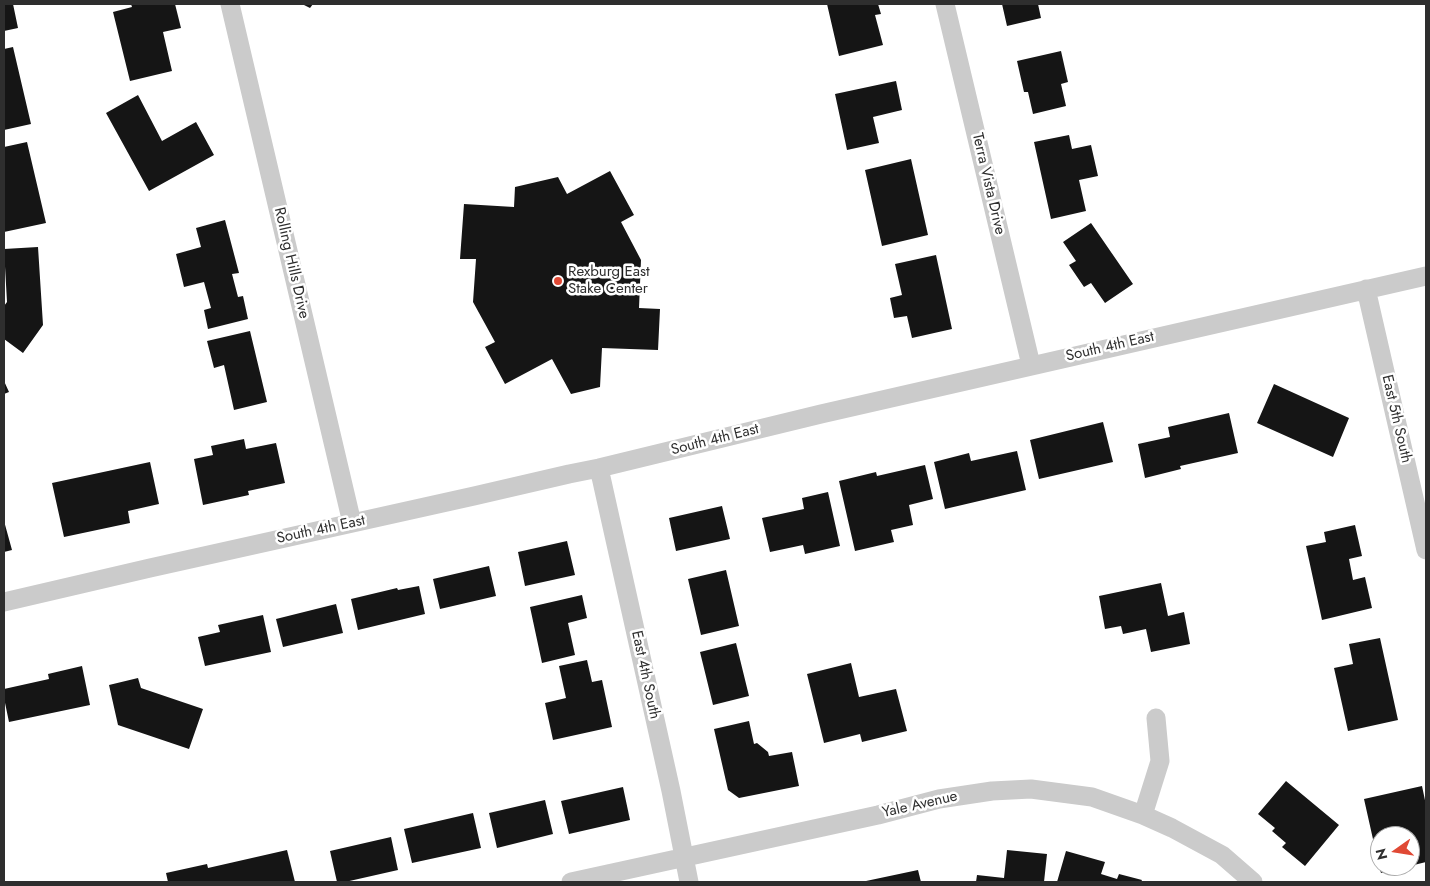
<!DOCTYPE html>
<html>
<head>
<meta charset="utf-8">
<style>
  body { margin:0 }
  #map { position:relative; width:1430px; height:886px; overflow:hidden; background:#fff; font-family:Jost,sans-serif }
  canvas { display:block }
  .frame { position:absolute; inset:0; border:5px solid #2e2e2e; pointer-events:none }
  .north { position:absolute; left:1370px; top:826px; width:50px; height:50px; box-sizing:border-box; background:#fff; border:1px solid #ababab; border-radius:50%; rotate:257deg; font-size:14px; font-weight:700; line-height:20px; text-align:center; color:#2e2e2e }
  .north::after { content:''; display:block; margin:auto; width:18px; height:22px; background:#e04935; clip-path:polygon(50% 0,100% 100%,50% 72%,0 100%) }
</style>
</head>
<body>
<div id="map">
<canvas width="1430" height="886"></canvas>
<div class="frame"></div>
<div class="north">N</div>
</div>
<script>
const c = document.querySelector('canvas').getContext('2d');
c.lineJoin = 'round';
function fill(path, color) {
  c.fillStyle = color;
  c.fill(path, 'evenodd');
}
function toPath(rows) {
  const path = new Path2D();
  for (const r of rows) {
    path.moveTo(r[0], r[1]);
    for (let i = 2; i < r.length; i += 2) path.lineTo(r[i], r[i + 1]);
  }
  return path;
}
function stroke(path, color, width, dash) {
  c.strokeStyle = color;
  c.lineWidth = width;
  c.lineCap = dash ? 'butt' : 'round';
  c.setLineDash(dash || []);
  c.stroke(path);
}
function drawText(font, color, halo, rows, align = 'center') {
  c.font = font + ' Jost,sans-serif';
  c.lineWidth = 5;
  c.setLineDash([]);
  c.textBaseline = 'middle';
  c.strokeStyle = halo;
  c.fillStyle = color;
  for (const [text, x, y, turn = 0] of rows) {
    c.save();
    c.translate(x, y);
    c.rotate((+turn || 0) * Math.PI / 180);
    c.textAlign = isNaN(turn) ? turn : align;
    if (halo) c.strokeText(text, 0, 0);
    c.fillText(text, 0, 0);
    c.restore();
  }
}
const building = toPath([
  [4,4,13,4,18,28,4,31],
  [131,4,175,4,181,28,163,32,172,71,130,81,113,12,132,7],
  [302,4,313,4,310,8],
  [827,4,878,4,881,14,875,15,883,45,839,56],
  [1002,4,1038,4,1041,18,1007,26],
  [13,47,31,124,4,130,4,49],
  [1061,51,1068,82,1061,84,1066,106,1033,114,1028,92,1024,92,1017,61],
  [896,81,902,110,873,117,879,143,847,150,835,94],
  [138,95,162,141,196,122,214,155,149,191,106,113],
  [1069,135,1072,149,1091,145,1098,176,1079,180,1086,211,1051,219,1034,142],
  [27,142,46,223,4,232,4,147],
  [911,159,928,235,882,246,865,170],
  [610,171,634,215,621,222,641,260,639,308,660,309,658,350,602,348,600,387,571,394,552,359,505,384,485,347,495,342,473,302,476,259,460,259,464,204,514,207,515,187,558,177,567,194],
  [225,220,239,273,232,274,238,297,243,296,248,319,208,329,204,310,211,308,204,282,184,287,176,254,201,247,196,228],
  [1091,223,1133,284,1105,303,1091,283,1084,287,1069,265,1076,261,1063,242],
  [38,247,43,325,23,353,4,339,4,306,7,302,4,249],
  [936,255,952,329,912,338,907,316,894,318,890,298,902,295,895,264],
  [250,331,267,402,234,410,224,365,214,368,207,341],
  [4,381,9,392,4,394],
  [1274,384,1349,418,1333,457,1257,423],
  [1229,413,1238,453,1180,466,1181,469,1145,478,1138,444,1170,437,1168,427],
  [1103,422,1113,462,1039,479,1030,440],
  [244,439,246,449,276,443,285,483,248,491,249,495,203,505,194,459,213,455,211,446],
  [1017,451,1026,490,945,509,934,462,969,453,971,461],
  [150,462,159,504,128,511,130,523,64,537,52,483],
  [925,465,933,499,909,505,913,525,891,530,894,542,855,551,839,481,876,472,877,476],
  [828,492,840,546,805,554,803,545,770,552,762,518,804,509,802,498],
  [722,506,730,539,676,551,669,518],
  [4,521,12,550,4,552],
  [1355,525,1362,556,1349,559,1353,580,1365,577,1372,608,1322,620,1306,546,1326,542,1324,532],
  [567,541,575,575,525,586,518,552],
  [489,566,496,596,440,609,433,579],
  [726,570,739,626,701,635,688,579],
  [1161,583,1168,616,1184,612,1190,644,1151,652,1146,629,1123,634,1121,626,1105,629,1099,596],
  [419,586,425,614,358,630,351,599,397,588,398,590],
  [582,595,587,618,568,623,575,655,542,663,530,607],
  [336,604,343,633,283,647,276,619],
  [263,615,271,652,205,666,198,637,220,632,218,625],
  [1380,638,1398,720,1348,731,1334,668,1353,664,1349,644],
  [736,643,749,696,713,705,700,652],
  [587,660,592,682,602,680,612,727,553,740,545,703,566,698,559,666],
  [851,663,859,697,896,689,907,731,862,742,860,734,824,743,807,674],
  [82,666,90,705,9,722,4,698,4,689,49,679,48,674],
  [138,678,141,688,203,709,189,749,118,725,109,685],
  [749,721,754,744,757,743,768,752,769,756,792,752,799,786,739,798,728,790,714,729],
  [1286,781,1339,825,1305,866,1282,847,1286,843,1272,831,1275,828,1258,814],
  [1422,786,1426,805,1426,862,1410,866,1410,836,1380,836,1379,866,1364,799],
  [623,787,630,820,569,834,561,801],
  [545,800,553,834,497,848,489,813],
  [473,813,481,848,412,863,404,829],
  [391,837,398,870,345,882,337,882,330,851],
  [287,850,295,882,168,882,166,873,207,864,208,868],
  [1007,850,1047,854,1044,882,976,882,977,875,1004,878],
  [1066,851,1105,862,1101,874,1117,879,1119,874,1142,880,1141,882,1057,882],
  [1379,866,1406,866,1406,867,1381,873],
  [918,870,921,882,866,882,866,881]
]);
const street = toPath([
  [230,4,352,523],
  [945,4,1031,365],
  [1366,289,1426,550],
  [599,468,671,791,689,882],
  [4,602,150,568,474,496,569,474,599,468,821,414,1426,276],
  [1143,815,1160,761,1156,718],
  [571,882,878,815,939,799,992,791,1031,789,1092,797,1143,815,1172,828,1222,855,1253,882]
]);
const markers = [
  [558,281,5,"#e04935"]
];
const streetNames = [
  ["Terra Vista Drive",988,184,77],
  ["Rolling Hills Drive",291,263,77],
  ["South 4th East",1110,347,-13],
  ["East 5th South",1396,419,77],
  ["South 4th East",715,440,-14],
  ["South 4th East",321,530,-12],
  ["East 4th South",645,675,78],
  ["Yale Avenue",920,805,-13]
];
const poiNames = [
  ["Rexburg East",568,272],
  ["Stake Center",568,289]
];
fill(building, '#151515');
stroke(street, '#cbcbcb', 19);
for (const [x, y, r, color] of markers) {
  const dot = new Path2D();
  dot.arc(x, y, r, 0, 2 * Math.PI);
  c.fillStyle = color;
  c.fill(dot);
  stroke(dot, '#fff', 2);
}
drawText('15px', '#2e2e2e', '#fff', streetNames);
drawText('15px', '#2e2e2e', '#fff', poiNames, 'left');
</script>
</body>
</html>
